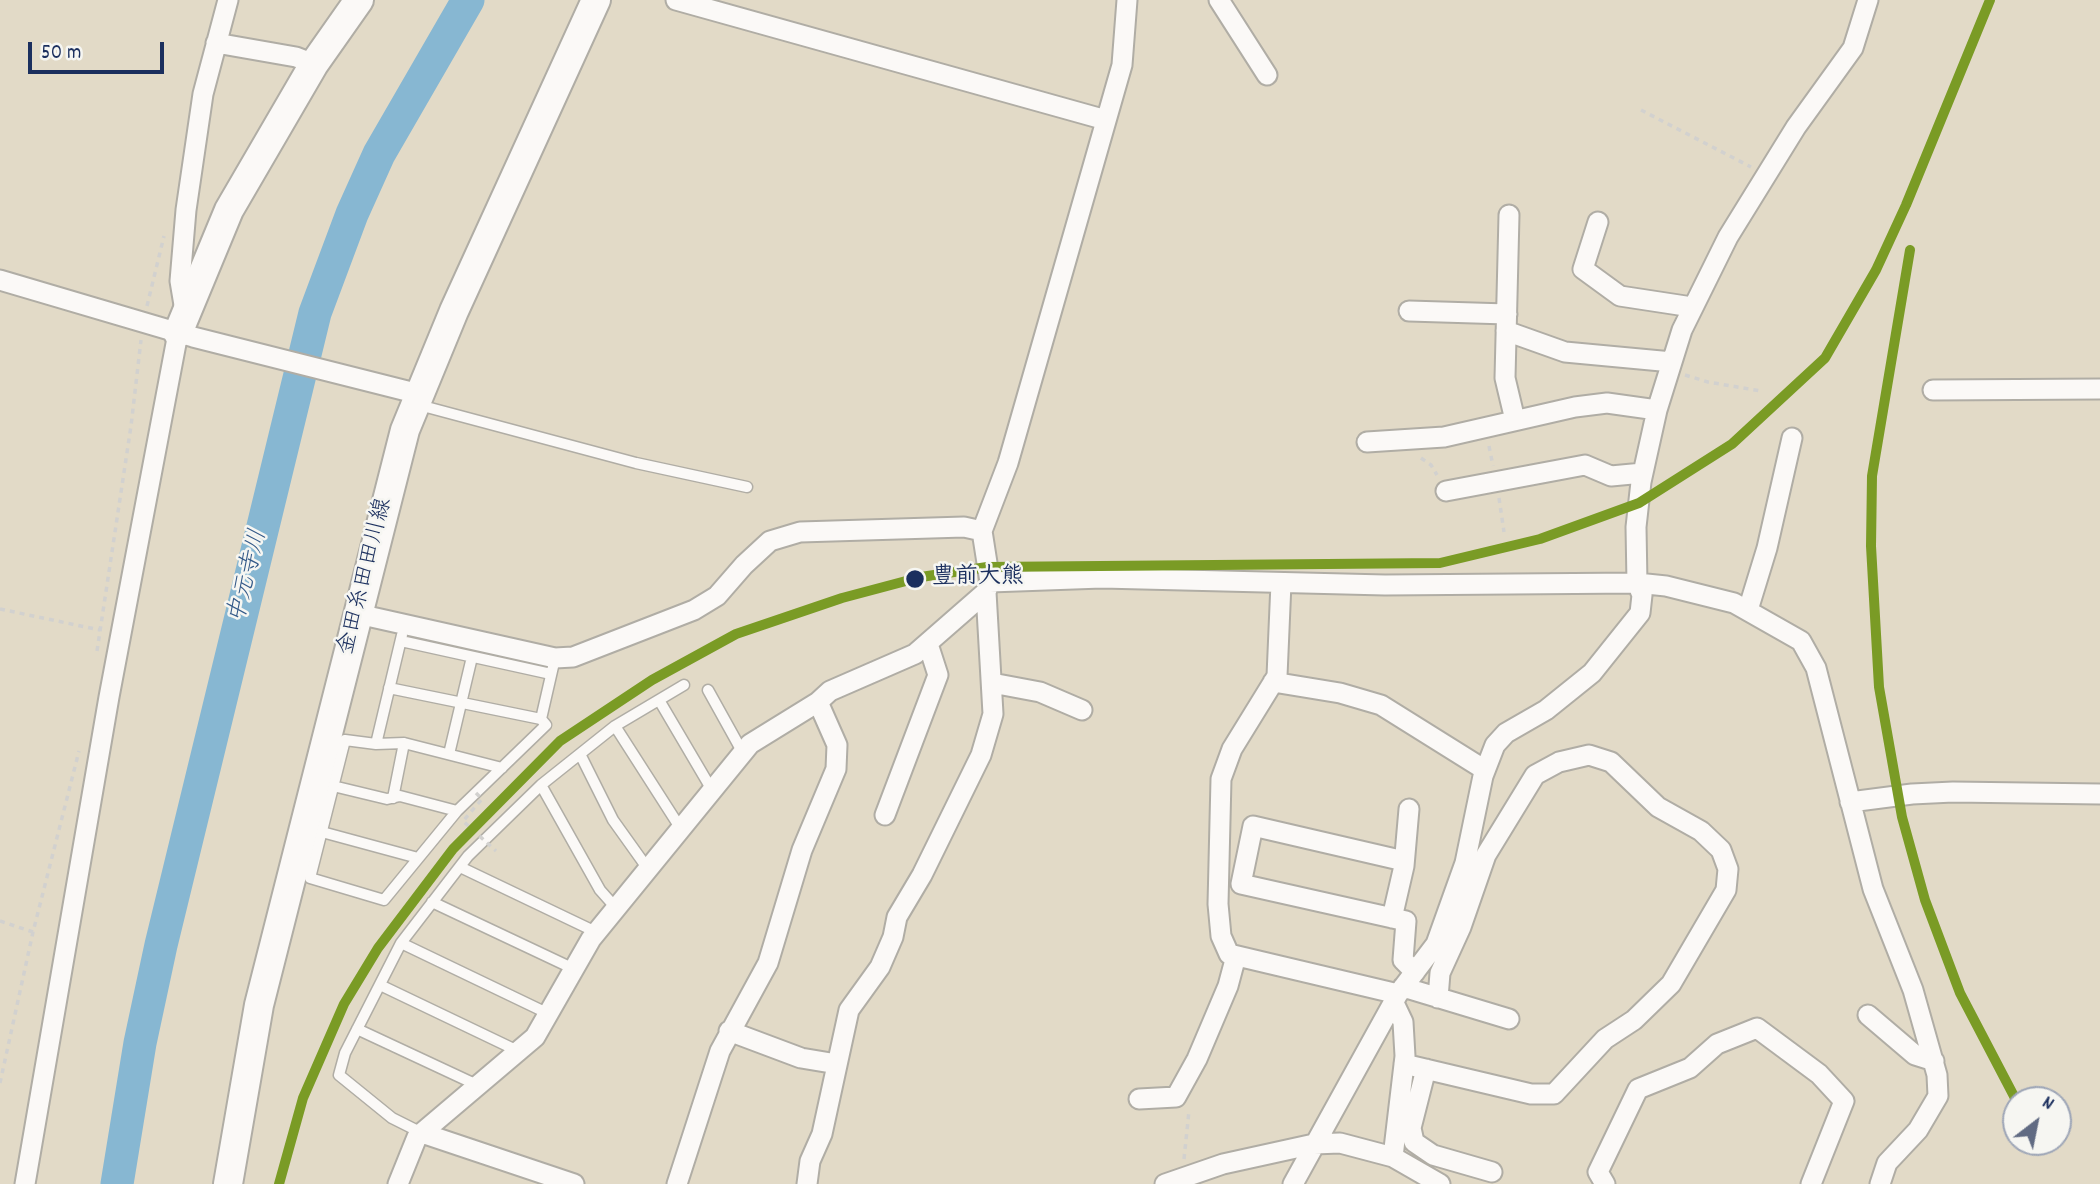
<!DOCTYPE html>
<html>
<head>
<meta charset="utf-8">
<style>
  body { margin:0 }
  #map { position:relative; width:2100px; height:1184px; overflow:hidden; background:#e2dac7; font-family:Dekko,sans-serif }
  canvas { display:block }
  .north { position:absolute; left:2002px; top:1086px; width:70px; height:70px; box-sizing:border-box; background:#f6f6f2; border:2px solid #9ea6b7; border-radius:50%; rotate:32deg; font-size:19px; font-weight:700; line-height:28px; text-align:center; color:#1b2f5e }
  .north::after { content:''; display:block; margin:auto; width:24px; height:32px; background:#616b83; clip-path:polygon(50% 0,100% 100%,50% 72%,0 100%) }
  .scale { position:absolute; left:28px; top:42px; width:136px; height:32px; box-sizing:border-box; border:4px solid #1b2f5e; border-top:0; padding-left:9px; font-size:21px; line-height:24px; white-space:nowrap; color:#1b2f5e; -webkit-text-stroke:5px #f6f6f2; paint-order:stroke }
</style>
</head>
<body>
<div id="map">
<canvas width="2100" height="1184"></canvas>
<div class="north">N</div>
<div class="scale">50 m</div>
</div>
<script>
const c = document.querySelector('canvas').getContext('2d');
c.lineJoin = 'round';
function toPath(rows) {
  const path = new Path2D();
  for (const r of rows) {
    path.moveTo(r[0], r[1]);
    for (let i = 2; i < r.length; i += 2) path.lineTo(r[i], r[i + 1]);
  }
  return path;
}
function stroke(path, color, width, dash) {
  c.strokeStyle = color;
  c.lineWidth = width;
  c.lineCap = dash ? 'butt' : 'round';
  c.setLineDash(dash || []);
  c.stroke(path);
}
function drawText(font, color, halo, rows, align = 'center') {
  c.font = font + ' Dekko,"Klee One",sans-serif';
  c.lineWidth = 5;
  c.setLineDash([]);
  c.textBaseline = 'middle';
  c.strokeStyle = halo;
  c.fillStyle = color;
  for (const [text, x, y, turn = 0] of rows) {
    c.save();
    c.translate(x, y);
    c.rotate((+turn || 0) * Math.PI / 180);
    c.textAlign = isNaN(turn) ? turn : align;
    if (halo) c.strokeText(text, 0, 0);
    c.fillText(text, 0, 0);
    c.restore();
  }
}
const river = toPath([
  [117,1184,140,1043,161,945,315,313,352,214,379,154,468,0]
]);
const path = toPath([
  [1641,110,1751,167],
  [147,306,164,236],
  [1685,375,1708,382,1761,391],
  [1489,446,1493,466],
  [1421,458,1431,465,1437,475],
  [1499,498,1504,532],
  [0,609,100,630],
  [97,651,131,426,141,340],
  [0,921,33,932],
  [0,1083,33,932,79,751],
  [1184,1159,1189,1111]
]);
const lane = toPath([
  [419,405,636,463,747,487],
  [401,641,551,674],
  [389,688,541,719],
  [708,690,743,753],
  [659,700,712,790],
  [615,726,681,829],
  [376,744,402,635],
  [449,754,472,657],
  [580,754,613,820,648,869],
  [502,768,404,743,376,744,345,740,310,878,384,900,457,811,546,725,541,719,555,658],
  [541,785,600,890,616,908],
  [333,786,387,799,400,796,457,811],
  [393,798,404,743],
  [322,832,418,858],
  [460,867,596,932],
  [432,902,574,969],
  [401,943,549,1014],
  [380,985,518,1051],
  [357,1029,477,1085],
  [422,1133,392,1118,339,1075,345,1053,401,943,468,856,541,785,615,726,684,685]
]);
const street = toPath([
  [676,0,1106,120],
  [1219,0,1267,75],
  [216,43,296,57,314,64],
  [1509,215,1505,378,1515,420],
  [1598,222,1583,269,1620,296,1692,307],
  [0,280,193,337,419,394],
  [185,311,180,281,186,210,203,94,228,0],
  [1409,311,1507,314],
  [1506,331,1565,352,1672,362],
  [1933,390,2100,389],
  [1367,442,1444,437,1575,407,1607,403,1657,410],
  [1446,491,1585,465,1611,476,1643,473],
  [990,582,1102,578,1385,585,1637,583,1666,586,1734,603,1801,641,1816,668,1873,889,1913,990,1937,1075,1938,1096,1918,1130,1887,1163,1880,1184],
  [1281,583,1277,676,1232,749,1221,779,1218,904,1221,936,1229,954,1398,994],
  [1748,610,1767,548,1792,438],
  [358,614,555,658,573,657,694,610,717,596,744,565,770,541,800,532,964,527,982,531],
  [1273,682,1340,693,1381,705,1485,770],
  [992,683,1040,692,1082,710],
  [1850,802,1912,794,1953,792,2100,794],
  [885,815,938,675,928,644],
  [1404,861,1253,826,1241,884,1406,921,1403,960,1415,972],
  [1392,918,1404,866,1409,809],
  [1403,987,1509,1019],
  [1868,1015,1915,1055,1934,1061],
  [729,1031,801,1058,837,1064],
  [1404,1064,1531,1094,1554,1094,1605,1039,1634,1020,1671,984,1726,890,1728,869,1721,850,1701,831,1658,807,1611,762,1589,755,1559,762,1535,775,1486,855,1461,927,1440,973,1438,998],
  [1426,1069,1411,1128,1414,1142,1433,1155,1492,1172],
  [1139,1099,1176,1097,1197,1059,1228,986,1236,956],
  [422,1133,574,1184],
  [1393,1157,1405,1056,1403,1022,1394,1003],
  [25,1184,109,697,178,333],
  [398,1184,417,1137,535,1037,591,939,750,744,818,702,830,691,915,654,986,592,990,582,982,531,1008,463,1122,65,1127,0],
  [677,1184,720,1051,768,963,802,850,836,769,837,745,818,702],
  [807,1184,810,1161,822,1134,849,1010,880,967,893,937,897,917,922,875,981,755,993,714,986,592],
  [1165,1184,1223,1164,1314,1144,1340,1143,1393,1157,1440,1184],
  [1293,1184,1398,994,1436,944,1465,863,1483,776,1495,745,1506,733,1546,710,1592,673,1640,613,1642,595,1637,583,1636,527,1641,482,1657,410,1682,330,1728,237,1796,127,1853,48,1868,0],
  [1605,1184,1598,1172,1638,1089,1690,1068,1717,1044,1757,1028,1819,1074,1844,1101,1811,1184]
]);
const secondary = toPath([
  [178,333,229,210,314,64,359,0],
  [228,1184,259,1005,405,430,454,311,596,0]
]);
const pathBridge = toPath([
  [476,793,482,799,463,821,496,851]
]);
const rail1 = toPath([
  [1910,250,1872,476,1871,546,1879,687,1902,817,1925,900,1960,993,2016,1100],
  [279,1184,303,1098,344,1004,378,948,453,849,560,741,652,680,736,634,842,598,921,577,987,567,1440,563,1540,539,1639,503,1732,444,1825,358,1876,270,1906,205,1990,0]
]);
const markers = [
  [915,579,10,"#1b2f5e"]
];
const streetNames = [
  ["金田糸田田川線",367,577,-76]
];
const stopNames = [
  ["豊前大熊",932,579]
];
const waterNames = [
  ["中元寺川",250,577,-76]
];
stroke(river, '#87b7d2', 33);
stroke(lane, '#b0ada5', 13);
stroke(street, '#b0ada5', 23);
stroke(secondary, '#b0ada5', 32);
stroke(path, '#d2d1cf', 3.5, [5, 5]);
stroke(lane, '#fbf9f7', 10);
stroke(street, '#fbf9f7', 19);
stroke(secondary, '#fbf9f7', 28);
stroke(pathBridge, '#d2d1cf', 3.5, [5, 5]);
stroke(rail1, '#7a9b25', 10);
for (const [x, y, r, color] of markers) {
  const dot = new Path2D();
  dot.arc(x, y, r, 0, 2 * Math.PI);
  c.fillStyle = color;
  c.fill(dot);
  stroke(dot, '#f6f6f2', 2.5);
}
drawText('23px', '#1b2f5e', '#f6f6f2', streetNames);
drawText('bold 23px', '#1b2f5e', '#f6f6f2', stopNames, 'left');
drawText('italic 24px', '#335988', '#f6f6f2', waterNames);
</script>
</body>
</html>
